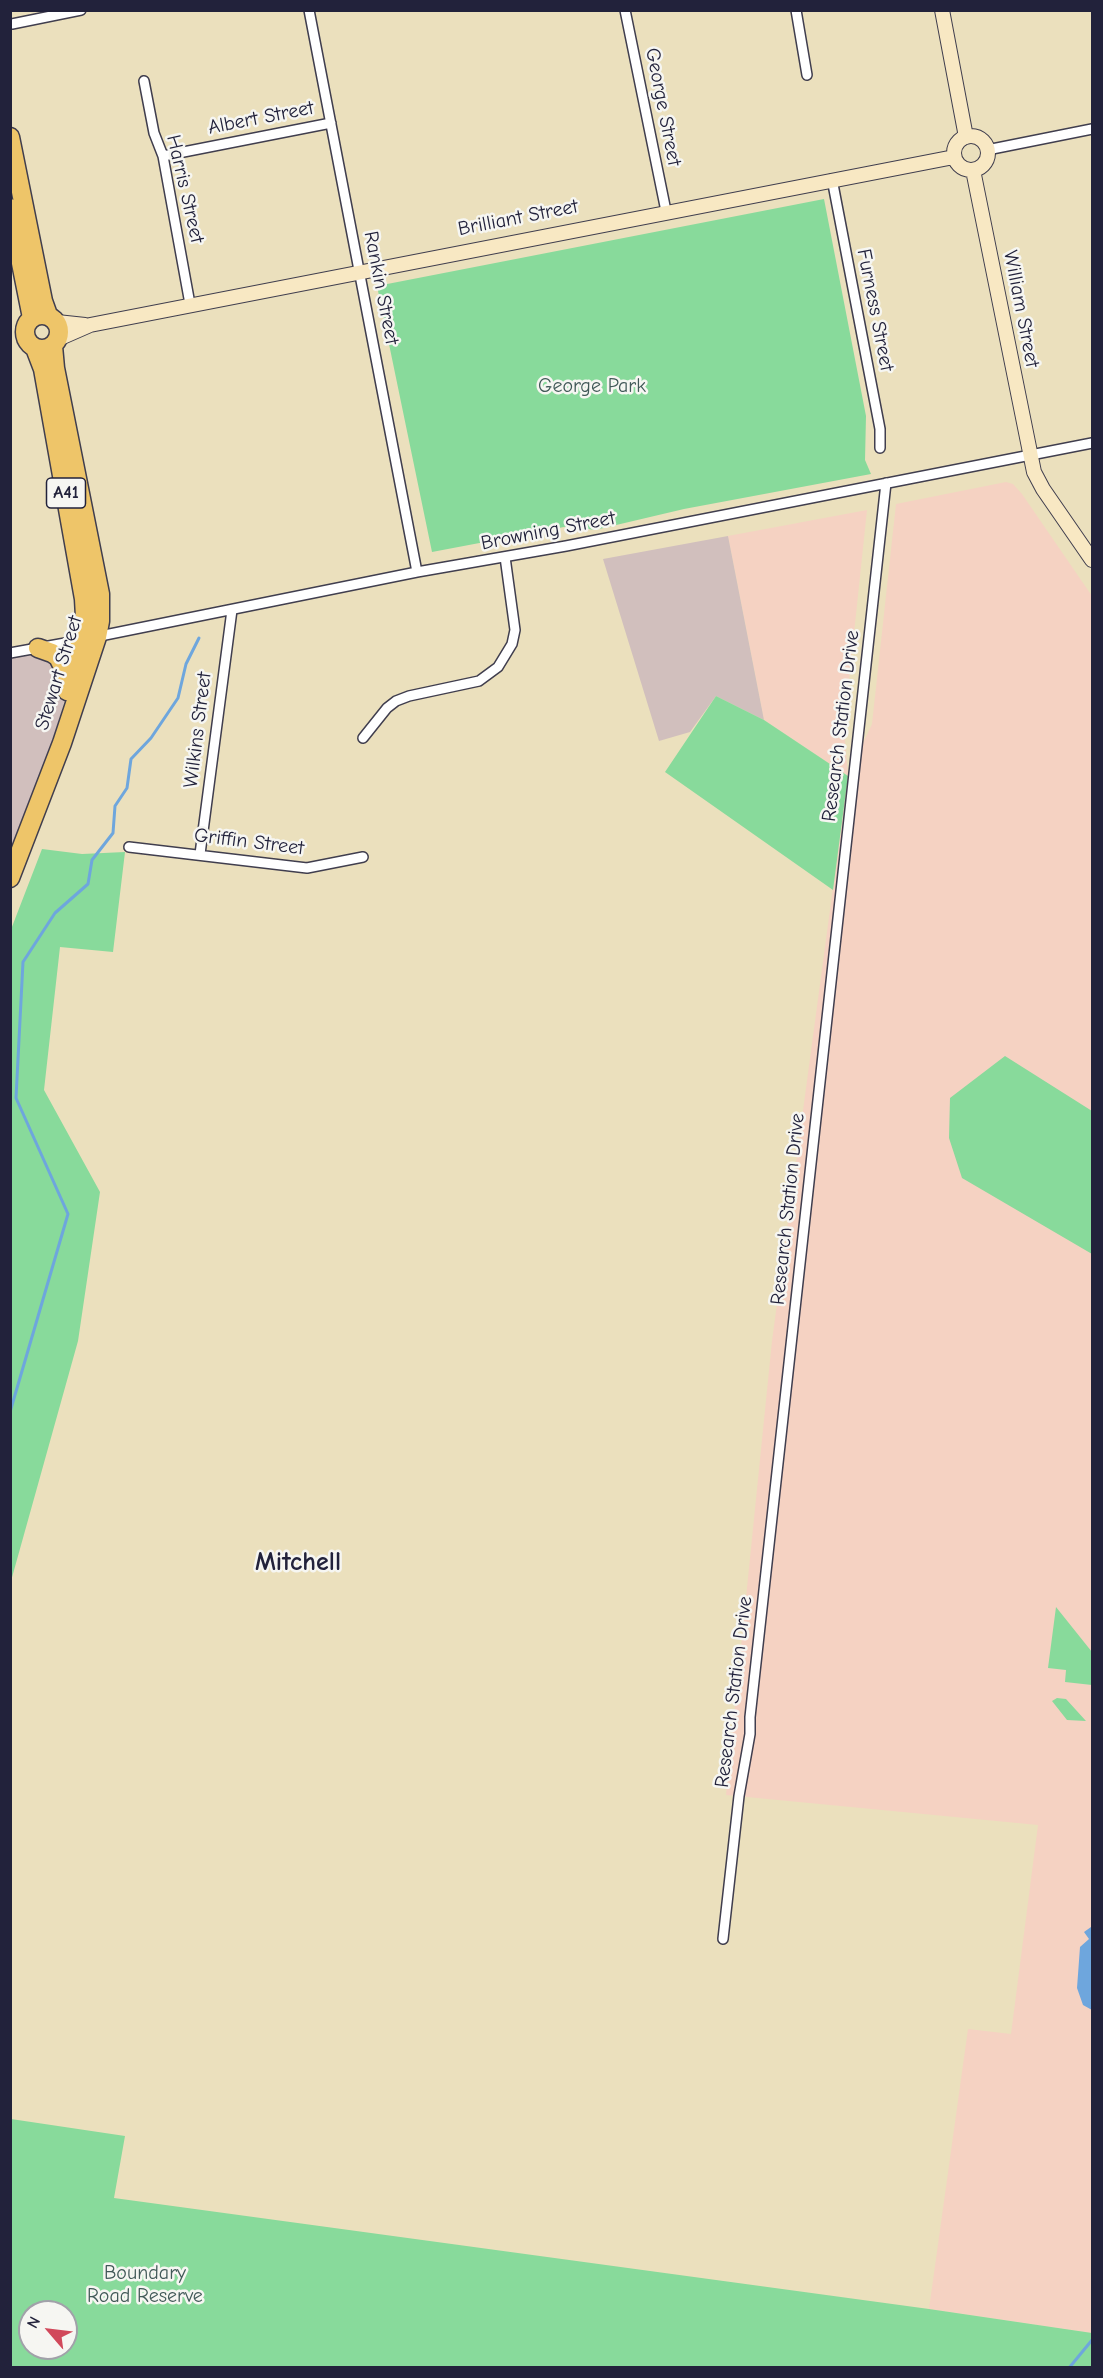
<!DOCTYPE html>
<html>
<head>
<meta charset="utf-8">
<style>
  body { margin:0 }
  #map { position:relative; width:1103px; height:2378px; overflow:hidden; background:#ebe0bd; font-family:"Comic Neue",sans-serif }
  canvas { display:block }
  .frame { position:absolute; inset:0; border:12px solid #22223b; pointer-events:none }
  .north { position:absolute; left:18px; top:2300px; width:60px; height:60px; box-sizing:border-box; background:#f6f6f2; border:2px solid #a1a1a9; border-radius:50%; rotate:298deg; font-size:16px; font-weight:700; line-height:24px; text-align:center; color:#22223b }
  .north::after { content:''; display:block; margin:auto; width:21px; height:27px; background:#d1495b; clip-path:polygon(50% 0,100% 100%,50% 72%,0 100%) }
</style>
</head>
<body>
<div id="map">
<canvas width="1103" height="2378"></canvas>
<div class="frame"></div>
<div class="north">N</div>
</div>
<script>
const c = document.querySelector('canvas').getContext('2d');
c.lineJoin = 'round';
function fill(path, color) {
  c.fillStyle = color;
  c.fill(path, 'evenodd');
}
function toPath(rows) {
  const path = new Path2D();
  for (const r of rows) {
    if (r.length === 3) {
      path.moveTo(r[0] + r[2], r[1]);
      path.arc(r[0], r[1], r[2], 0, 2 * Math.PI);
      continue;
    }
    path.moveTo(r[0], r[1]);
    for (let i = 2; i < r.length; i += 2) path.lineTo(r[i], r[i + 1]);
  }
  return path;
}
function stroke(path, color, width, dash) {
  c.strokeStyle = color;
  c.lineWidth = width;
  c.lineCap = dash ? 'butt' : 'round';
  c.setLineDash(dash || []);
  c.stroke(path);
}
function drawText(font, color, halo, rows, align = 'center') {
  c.font = font + ' "Comic Neue",sans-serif';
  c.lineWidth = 5;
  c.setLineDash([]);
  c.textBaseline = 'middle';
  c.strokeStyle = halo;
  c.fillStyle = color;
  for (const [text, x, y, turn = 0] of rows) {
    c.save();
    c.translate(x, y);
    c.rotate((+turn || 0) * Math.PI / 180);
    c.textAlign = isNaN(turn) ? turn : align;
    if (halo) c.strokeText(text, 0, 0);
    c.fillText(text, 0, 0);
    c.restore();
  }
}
const built = toPath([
  [1006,482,1013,484,1022,494,1092,596,1092,2333,929,2309,968,2029,1011,2034,1038,1825,726,1795,772,1341,848,776,764,720,728,536,867,510,844,728,848,775,872,724,896,504]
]);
const industrial = toPath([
  [728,536,764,720,716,696,690,732,659,741,603,559],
  [52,653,66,696,11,878,11,654]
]);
const green = toPath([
  [824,199,866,416,865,460,871,474,684,509,595,530,569,526,432,552,377,286],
  [716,696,764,720,848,776,833,890,665,772],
  [42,849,82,854,125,852,113,952,60,947,44,1090,100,1192,78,1341,11,1581,10,932],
  [1005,1056,1092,1111,1092,1254,962,1178,949,1138,950,1098],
  [1056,1607,1092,1652,1092,1685,1065,1682,1066,1670,1048,1668],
  [1057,1698,1066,1699,1086,1721,1067,1720,1052,1701],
  [11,2119,125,2136,114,2198,929,2309,1092,2333,1092,2367,11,2367],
  [30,2312,66,2312,66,2348,30,2348]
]);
const water = toPath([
  [1091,1927,1092,1928,1092,2010,1083,2005,1077,1988,1080,1947,1089,1939,1084,1932]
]);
const stream = toPath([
  [10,1412,68,1214,16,1098,23,962,55,913,88,884,92,860,113,833,115,806,127,788,131,759,151,738,178,698,186,664,199,638],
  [1069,2368,1092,2340]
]);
const street = toPath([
  [309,10,417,572],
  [625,10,666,211],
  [796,10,807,75],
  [12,24,81,10],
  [144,81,154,133,163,156,190,304],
  [987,150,1092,129],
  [163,156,331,123],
  [832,179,880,429,880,448],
  [95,637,417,572,566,546,1092,443],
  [10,653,82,640],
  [363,738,387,708,396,701,409,696,479,681,498,667,512,644,515,630,505,557],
  [129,847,307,868,363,857],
  [200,854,232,610],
  [723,1939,739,1796,750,1734,750,1717,886,483]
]);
const secondary = toPath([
  [942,10,966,137],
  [971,153,17],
  [973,170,1034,472,1043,489,1092,560],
  [57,322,85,325],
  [58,339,90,325,954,157]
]);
const highway = toPath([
  [10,137,43,301,48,315],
  [10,208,32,318],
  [42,332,17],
  [35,348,43,369,84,599,85,617,81,640,67,691],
  [38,648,52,653,58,657,66,673,67,685],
  [10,878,62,743,97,637,100,621,100,594,55,368,53,346]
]);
const shields = [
  [66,493,39]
];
const shieldNames = [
  ["A41",66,493]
];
const streetNames = [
  ["George Street",663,107,79],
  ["Albert Street",261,118,-11],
  ["Harris Street",185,189,77],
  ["Brilliant Street",518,218,-11],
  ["Rankin Street",381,288,79],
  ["William Street",1021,309,79],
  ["Furness Street",875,310,79],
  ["Browning Street",548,531,-11],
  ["Stewart Street",59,673,-73],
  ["Research Station Drive",841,726,-83],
  ["Wilkins Street",198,730,-83],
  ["Griffin Street",249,842,7],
  ["Research Station Drive",788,1209,-84],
  ["Research Station Drive",734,1692,-83]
];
const parkNames = [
  ["George Park",592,386],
  ["Boundary",145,2273],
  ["Road Reserve",145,2296]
];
const districtNames = [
  ["Mitchell",298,1563]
];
fill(built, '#f5d2c2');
fill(industrial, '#d1bfbd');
fill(green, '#88da9b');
fill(water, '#6ea6dd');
stroke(stream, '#6ea6dd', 3);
stroke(street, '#403e4e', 12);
stroke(secondary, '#403e4e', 16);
stroke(highway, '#403e4e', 21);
stroke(street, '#fff', 9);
stroke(secondary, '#f8e8c3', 14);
stroke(highway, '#eec569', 18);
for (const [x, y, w] of shields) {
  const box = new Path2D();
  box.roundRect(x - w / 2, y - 15, w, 30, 4.5);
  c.fillStyle = '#f6f6f2';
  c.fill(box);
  stroke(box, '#22223b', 1.5);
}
drawText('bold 18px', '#22223b', null, shieldNames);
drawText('20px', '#22223b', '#f6f6f2', streetNames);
drawText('20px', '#415958', '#f6f6f2', parkNames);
drawText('bold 26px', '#22223b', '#f6f6f2', districtNames);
</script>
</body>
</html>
